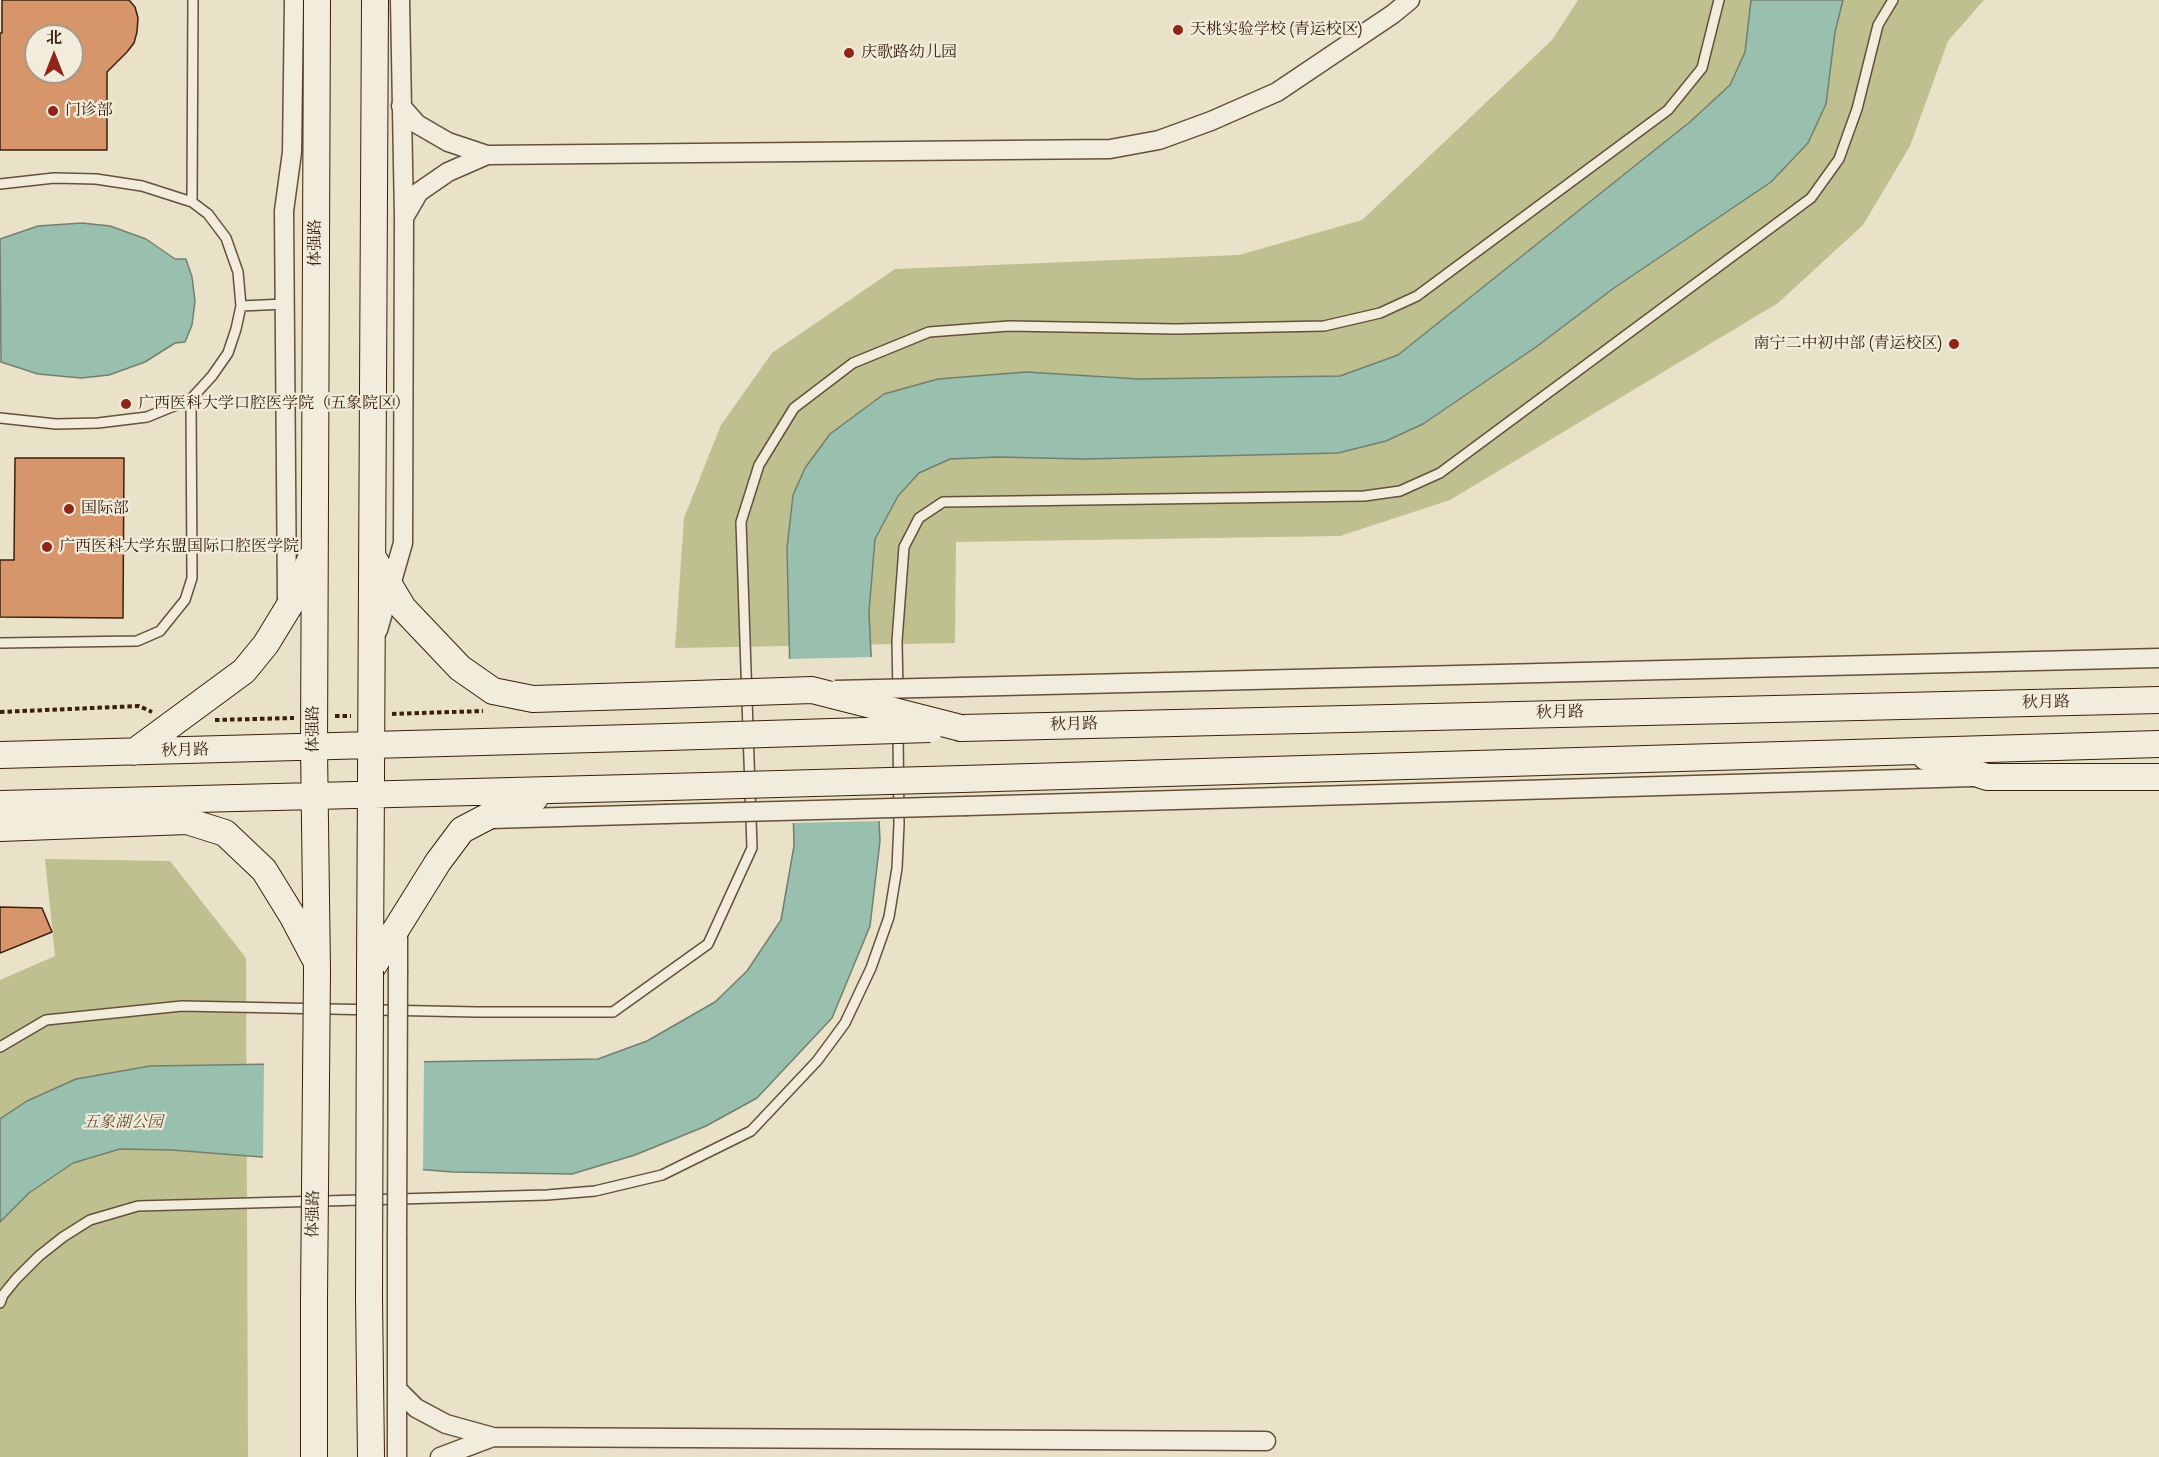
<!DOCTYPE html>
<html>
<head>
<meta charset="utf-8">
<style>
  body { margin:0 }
  #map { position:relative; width:2159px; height:1457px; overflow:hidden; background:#e9e2c8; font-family:"IM FELL Great Primer","Noto Serif SC",serif }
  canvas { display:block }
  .north { position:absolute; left:24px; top:24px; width:60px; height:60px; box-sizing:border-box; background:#f1ecdb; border:2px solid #a89a89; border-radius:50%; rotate:0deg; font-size:16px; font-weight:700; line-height:24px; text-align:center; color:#3b200d }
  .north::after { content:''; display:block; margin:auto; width:21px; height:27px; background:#8f2418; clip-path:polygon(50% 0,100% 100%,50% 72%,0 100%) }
</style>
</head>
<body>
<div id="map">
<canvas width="2159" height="1457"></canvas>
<div class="north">北</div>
</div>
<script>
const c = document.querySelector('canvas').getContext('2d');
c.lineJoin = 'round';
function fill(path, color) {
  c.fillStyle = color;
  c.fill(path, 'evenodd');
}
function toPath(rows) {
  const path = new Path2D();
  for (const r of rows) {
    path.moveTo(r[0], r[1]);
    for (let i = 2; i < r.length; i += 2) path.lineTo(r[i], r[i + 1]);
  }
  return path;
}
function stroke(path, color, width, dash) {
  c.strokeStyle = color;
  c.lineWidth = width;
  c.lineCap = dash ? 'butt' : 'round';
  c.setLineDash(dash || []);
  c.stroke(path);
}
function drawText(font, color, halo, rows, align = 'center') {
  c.font = font + ' "IM FELL Great Primer","Noto Serif SC",serif';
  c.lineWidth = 4.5;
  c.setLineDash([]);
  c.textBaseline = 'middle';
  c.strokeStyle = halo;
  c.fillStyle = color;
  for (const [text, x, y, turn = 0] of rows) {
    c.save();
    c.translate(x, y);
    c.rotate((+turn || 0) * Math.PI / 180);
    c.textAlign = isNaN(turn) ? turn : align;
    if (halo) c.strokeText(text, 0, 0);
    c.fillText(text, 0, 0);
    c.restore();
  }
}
const green = toPath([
  [1578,0,1984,0,1948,41,1910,146,1863,225,1778,303,1450,500,1340,536,956,542,955,643,675,648,684,518,721,425,772,353,895,269,1239,255,1362,220,1552,40],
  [45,859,170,861,246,958,248,1457,0,1457,0,980,55,956]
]);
const water = toPath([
  [1751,0,1843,0,1835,32,1826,104,1808,143,1771,182,1614,288,1536,347,1423,424,1386,441,1338,453,1085,459,998,457,950,459,919,473,898,496,875,539,869,612,880,841,870,926,832,1018,757,1098,706,1126,635,1155,572,1174,453,1172,172,1150,120,1149,73,1163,29,1193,0,1222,0,1119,27,1101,76,1079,150,1066,598,1059,647,1041,715,1002,747,971,781,920,794,846,787,548,793,495,805,468,830,434,884,394,938,379,1026,372,1139,379,1340,376,1398,355,1691,121,1730,85,1745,52,1751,0],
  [82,223,110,226,146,239,175,259,186,259,192,277,195,301,192,325,185,342,175,343,145,362,109,375,81,378,38,374,1,362,0,239,38,226,82,223]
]);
const pier = toPath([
  [874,657,882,821,791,823,787,659],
  [424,1059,423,1173,263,1160,264,1062]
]);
const building = toPath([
  [2,0,129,0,135,7,138,18,137,32,134,43,127,52,107,72,107,150,0,150,0,33,2,33,2,0],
  [36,36,72,36,72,72,36,72,36,36],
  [15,458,124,458,123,618,0,617,0,560,14,560,15,458],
  [0,907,42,908,52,932,0,953,0,907]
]);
const path = toPath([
  [0,712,139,706,152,712],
  [392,714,483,711],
  [335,716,351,716],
  [215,720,294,718]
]);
const lane = toPath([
  [0,184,54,178,96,179,142,186,192,202,208,214,226,238,238,272,241,306,236,329,228,353,212,376,191,399,147,417,98,423,56,424,0,418],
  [192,202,193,0],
  [241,306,285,304],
  [0,643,137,641,160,631,185,600,192,578,191,399],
  [898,692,897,641,904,547,919,518,943,502,1364,496,1400,491,1440,473,1811,198,1839,159,1857,109,1878,25,1893,0],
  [0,1047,46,1020,182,1006,477,1012,613,1012,708,944,752,848,741,522,759,465,794,408,853,363,929,332,1009,326,1176,329,1324,326,1380,313,1417,296,1668,110,1702,68,1719,0],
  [0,1303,3,1295,16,1279,39,1256,63,1237,90,1220,138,1206,547,1195,595,1191,662,1175,751,1131,817,1061,834,1038,845,1023,871,968,889,917,897,868,899,824,898,733]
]);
const street = toPath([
  [401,106,417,124,448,142,487,155,448,172,419,192,405,216],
  [487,155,1110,149,1159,140,1211,121,1277,92,1393,14,1410,0],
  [287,604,284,211,292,152,294,0],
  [378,630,403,543,404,218,400,0],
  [962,687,2159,658],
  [967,806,1973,777],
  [490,819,665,814],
  [398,926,398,972],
  [397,1389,416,1408,446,1424,493,1437,440,1457],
  [493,1437,1266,1441],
  [397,1457,397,1239]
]);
const secondary = toPath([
  [372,556,403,608,460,668,493,691,533,699,665,695],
  [961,728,2159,700],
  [134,752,244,671,266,644,291,603,311,558],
  [0,755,668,737],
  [1926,757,1987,777,2159,777],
  [962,779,2159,744],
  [0,804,669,787],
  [0,828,187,821,225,833,264,870,293,917,314,957],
  [317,971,314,748,317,0],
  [370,971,375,0],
  [370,971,438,862,462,830,504,808,535,798],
  [369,1297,371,1457],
  [314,1298,314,1457]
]);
const streetBridge = toPath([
  [835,690,962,687],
  [665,814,967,806],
  [397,1239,398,972]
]);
const secondaryBridge = toPath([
  [665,695,812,690,961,728],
  [668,737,930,729],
  [669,787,962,779],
  [369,1297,370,971],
  [314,1298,317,971]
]);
const markers = [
  [1178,30,6,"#8f2418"],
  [849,53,6,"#8f2418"],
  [53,111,6,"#8f2418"],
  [1954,344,6,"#8f2418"],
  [126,404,6,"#8f2418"],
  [69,509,6,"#8f2418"],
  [47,547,6,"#8f2418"]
];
const poiNames = [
  ["天桃实验学校 (青运校区)",1190,30],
  ["庆歌路幼儿园",861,53],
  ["门诊部",65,111],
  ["南宁二中初中部 (青运校区)",1942,344,"right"],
  ["广西医科大学口腔医学院（五象院区）",138,404],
  ["国际部",81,509],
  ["广西医科大学东盟国际口腔医学院",59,547]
];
const streetNames = [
  ["体强路",316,243,-90],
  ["秋月路",2046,703,-1],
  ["秋月路",1560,713,-1],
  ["秋月路",1074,725,-2],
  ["体强路",314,729,-90],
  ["秋月路",185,751,-2],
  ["体强路",314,1214,-89]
];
const parkNames = [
  ["五象湖公园",123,1123]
];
fill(green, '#bfc090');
fill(water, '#99bfaf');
stroke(water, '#737f6e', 1.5);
fill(pier, '#e9e2c8');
fill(building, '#d7956c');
stroke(building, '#3b200d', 1.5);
stroke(lane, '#66503c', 12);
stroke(street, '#66503c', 21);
stroke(secondary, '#3b200d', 28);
stroke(path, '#3b200d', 4, [4.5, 3]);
stroke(lane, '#f1ecdb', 9);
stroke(street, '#f1ecdb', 18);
stroke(secondary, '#f1ecdb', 26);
stroke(streetBridge, '#66503c', 21, []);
stroke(secondaryBridge, '#3b200d', 28, []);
stroke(streetBridge, '#f1ecdb', 18);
stroke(secondaryBridge, '#f1ecdb', 26);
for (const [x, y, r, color] of markers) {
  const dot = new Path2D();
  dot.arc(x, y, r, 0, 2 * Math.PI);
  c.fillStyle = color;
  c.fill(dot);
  stroke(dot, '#f1ecdb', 2);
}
drawText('16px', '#3b200d', '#f1ecdb', poiNames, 'left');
drawText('16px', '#3b200d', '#f1ecdb', streetNames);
drawText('italic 16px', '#635034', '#f1ecdb', parkNames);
</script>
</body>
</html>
